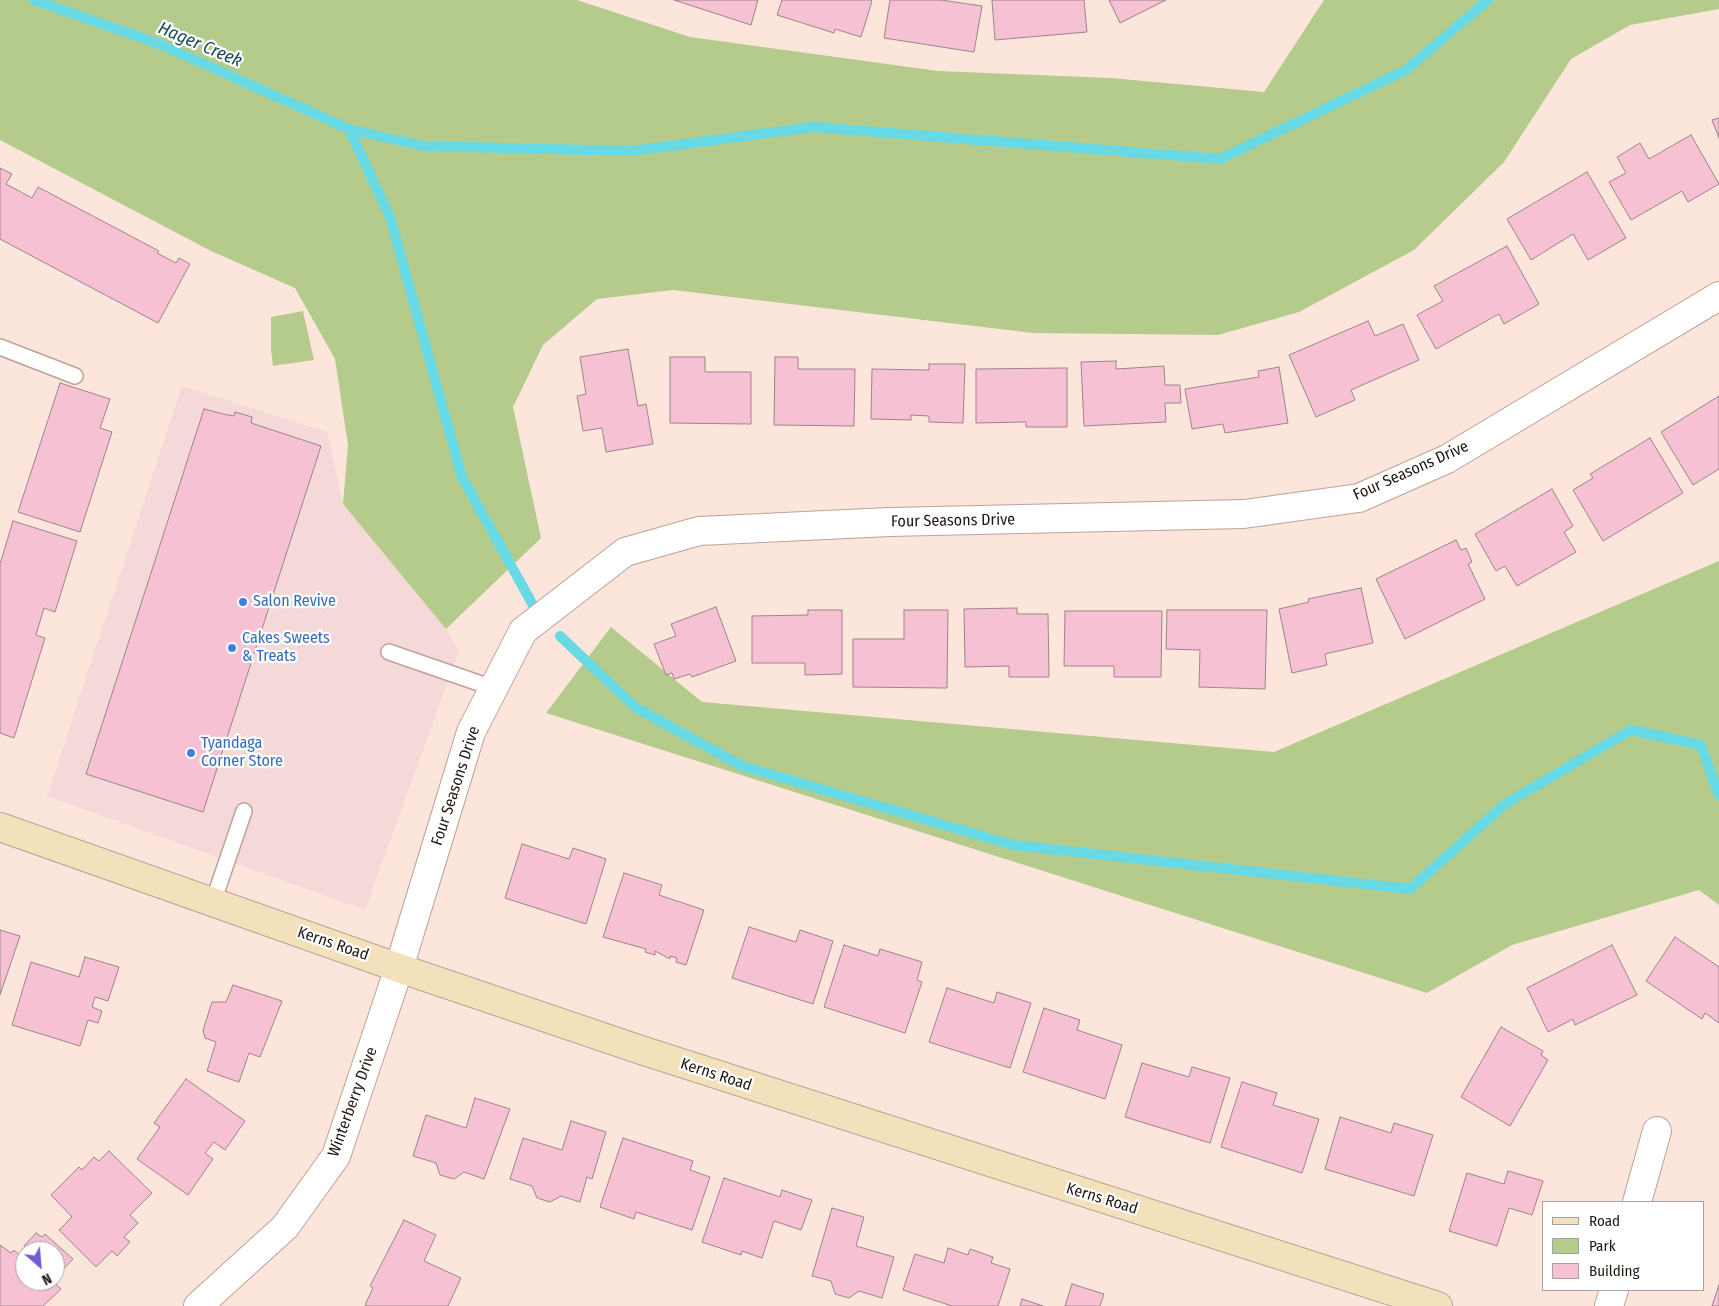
<!DOCTYPE html>
<html>
<head>
<meta charset="utf-8">
<style>
  body { margin:0 }
  #map { position:relative; width:1719px; height:1306px; overflow:hidden; background:#fce5db; font-family:"Fira Sans Condensed",sans-serif }
  canvas { display:block }
  .legend { position:absolute; left:1542px; top:1201px; width:162px; height:90px; box-sizing:border-box; background:#fff; border:1px solid #a6a2a0; margin:0; padding:6px 9px; list-style:none; font-size:15px; color:#201712 }
  .legend li { display:flex; align-items:center; gap:10px; height:25px }
  .legend b { width:25px; border:1px solid #a6a2a0 }
  .north { position:absolute; left:15px; top:1241px; width:50px; height:50px; box-sizing:border-box; background:#fff; border:1px solid #a6a2a0; border-radius:50%; rotate:153deg; font-size:14px; font-weight:700; line-height:20px; text-align:center; color:#201712 }
  .north::after { content:''; display:block; margin:auto; width:18px; height:22px; background:#735bd5; clip-path:polygon(50% 0,100% 100%,50% 72%,0 100%) }
</style>
</head>
<body>
<div id="map">
<canvas width="1719" height="1306"></canvas>
<ul class="legend">
<li><b style="height:6px;background:#f2e1bb"></b>Road</li>
<li><b style="height:14px;background:#b4cb8b"></b>Park</li>
<li><b style="height:14px;background:#f5c1d3"></b>Building</li>
</ul>
<div class="north">N</div>
</div>
<script>
const c = document.querySelector('canvas').getContext('2d');
c.lineJoin = 'round';
function fill(path, color) {
  c.fillStyle = color;
  c.fill(path, 'evenodd');
}
function toPath(rows) {
  const path = new Path2D();
  for (const r of rows) {
    path.moveTo(r[0], r[1]);
    for (let i = 2; i < r.length; i += 2) path.lineTo(r[i], r[i + 1]);
  }
  return path;
}
function stroke(path, color, width, dash) {
  c.strokeStyle = color;
  c.lineWidth = width;
  c.lineCap = dash ? 'butt' : 'round';
  c.setLineDash(dash || []);
  c.stroke(path);
}
function drawText(font, color, halo, rows, align = 'center') {
  c.font = font + ' "Fira Sans Condensed",sans-serif';
  c.lineWidth = 4.5;
  c.setLineDash([]);
  c.textBaseline = 'middle';
  c.strokeStyle = halo;
  c.fillStyle = color;
  for (const [text, x, y, turn = 0] of rows) {
    c.save();
    c.translate(x, y);
    c.rotate((+turn || 0) * Math.PI / 180);
    c.textAlign = isNaN(turn) ? turn : align;
    if (halo) c.strokeText(text, 0, 0);
    c.fillText(text, 0, 0);
    c.restore();
  }
}
const commercial = toPath([
  [182,386,327,432,343,504,446,629,459,651,365,910,47,796]
]);
const green = toPath([
  [0,0,577,0,690,37,938,71,1111,78,1264,92,1324,0,1719,0,1719,9,1630,25,1571,59,1504,162,1414,250,1299,312,1218,335,1033,333,673,290,597,299,543,345,513,407,541,538,446,629,343,504,348,445,335,359,295,288,211,251,0,140],
  [303,311,314,360,273,366,271,349,271,317],
  [1719,561,1719,905,1699,890,1512,945,1427,993,546,713,611,627,702,702,1274,752]
]);
const stream = toPath([
  [34,0,162,45,349,129,423,146,631,151,813,127,1220,159,1406,70,1488,0],
  [349,129,390,217,462,477,539,616],
  [560,636,635,707,742,766,1013,845,1410,889,1505,804,1631,730,1701,745,1719,796]
]);
const building = toPath([
  [674,0,758,0,751,25,674,0],
  [782,0,870,0,872,1,861,37,835,29,834,33,777,15,782,0],
  [890,0,941,0,982,6,974,52,884,38,890,0],
  [992,0,1084,0,1087,32,995,40,992,0],
  [1109,0,1166,0,1120,23,1109,0],
  [1719,118,1719,138,1712,120,1719,118],
  [1691,135,1719,184,1688,202,1682,191,1631,220,1609,182,1626,173,1617,157,1640,143,1649,159,1691,135],
  [0,168,12,174,6,184,32,198,38,187,159,251,157,253,176,263,179,258,190,264,158,323,0,239,0,168],
  [1587,172,1626,238,1588,260,1573,234,1531,260,1507,219,1587,172],
  [1507,246,1539,304,1504,324,1499,314,1436,349,1417,315,1443,301,1434,286,1507,246],
  [1368,321,1375,336,1403,324,1419,360,1351,390,1355,400,1316,417,1289,355,1368,321],
  [628,349,638,406,646,404,653,444,606,452,602,428,583,431,577,396,586,394,580,357,628,349],
  [670,357,705,357,705,372,751,372,751,424,670,423,670,357],
  [775,357,798,357,798,369,855,369,854,426,774,425,775,357],
  [1116,361,1116,369,1164,366,1165,385,1180,385,1181,403,1165,403,1166,422,1084,426,1081,362,1116,361],
  [929,364,965,364,963,423,929,422,929,416,911,415,911,420,871,419,872,369,929,370,929,364],
  [1279,367,1288,423,1225,433,1223,424,1192,429,1185,389,1259,377,1258,371,1279,367],
  [1067,368,1067,427,1026,427,1026,422,976,423,976,369,1067,368],
  [60,383,110,399,100,428,112,432,80,532,18,512,60,383],
  [1719,396,1719,469,1693,485,1661,432,1719,396],
  [204,409,223,414,234,416,235,412,252,417,251,423,321,446,203,812,86,774,204,409],
  [1650,438,1683,493,1603,541,1573,490,1593,478,1590,474,1650,438],
  [1552,489,1573,526,1564,532,1576,552,1517,586,1505,566,1496,571,1475,534,1552,489],
  [13,521,77,541,55,612,44,608,36,635,45,638,14,738,0,733,0,564,13,521],
  [1456,540,1461,550,1466,548,1472,562,1468,564,1485,599,1405,639,1376,579,1456,540],
  [1361,588,1373,643,1325,654,1327,665,1292,673,1279,609,1309,602,1308,599,1361,588],
  [716,607,736,661,692,677,690,674,674,679,672,673,666,675,654,644,676,636,671,624,716,607],
  [1017,608,1017,614,1048,614,1049,677,1009,677,1009,666,965,667,964,609,1017,608],
  [808,610,842,610,842,674,805,675,805,663,752,663,752,616,808,615,808,610],
  [904,610,948,610,947,688,853,687,853,639,904,639,904,610],
  [1167,610,1267,610,1265,689,1199,687,1200,650,1166,649,1167,610],
  [1065,611,1162,611,1161,677,1114,677,1114,666,1064,666,1065,611],
  [522,844,569,859,573,848,606,859,586,924,505,898,522,844],
  [624,873,662,885,659,895,704,910,686,965,676,962,677,958,670,956,670,959,655,951,655,955,645,952,646,949,603,937,624,873],
  [749,927,796,942,800,930,833,941,813,1004,732,978,749,927],
  [0,930,20,936,0,995,0,930],
  [1675,937,1719,967,1719,1023,1705,1013,1702,1019,1646,981,1675,937],
  [844,945,878,956,880,949,922,962,917,980,922,982,905,1033,824,1007,844,945],
  [1612,945,1637,995,1575,1025,1573,1019,1548,1032,1527,988,1612,945],
  [85,957,119,967,108,1001,95,997,92,1007,102,1011,98,1023,88,1020,80,1046,12,1025,31,962,79,977,85,957],
  [233,985,282,1001,260,1057,249,1053,239,1082,207,1071,216,1042,205,1038,203,1030,212,1002,226,1002,233,985],
  [947,988,994,1003,997,992,1031,1003,1010,1068,929,1042,947,988],
  [1044,1008,1080,1020,1077,1030,1122,1045,1105,1099,1023,1072,1044,1008],
  [1501,1027,1543,1051,1541,1055,1548,1060,1510,1126,1461,1097,1501,1027],
  [1142,1063,1189,1077,1192,1067,1230,1078,1210,1143,1125,1117,1142,1063],
  [186,1079,245,1121,225,1150,214,1142,205,1153,213,1159,188,1195,137,1159,160,1127,154,1123,186,1079],
  [1242,1082,1277,1093,1273,1105,1319,1119,1302,1173,1221,1147,1242,1082],
  [475,1098,510,1109,484,1179,464,1172,454,1179,440,1175,436,1163,413,1156,426,1115,466,1128,475,1098],
  [1340,1117,1391,1133,1394,1123,1433,1135,1414,1196,1325,1169,1340,1117],
  [571,1121,606,1132,592,1179,587,1177,580,1202,561,1196,550,1202,537,1198,532,1186,510,1179,523,1138,562,1150,571,1121],
  [623,1138,693,1161,690,1170,710,1177,692,1230,636,1212,634,1219,600,1207,623,1138],
  [109,1151,152,1193,130,1215,138,1223,124,1237,130,1242,117,1256,112,1251,96,1267,59,1230,72,1217,51,1195,79,1167,82,1170,94,1157,99,1161,109,1151],
  [1508,1171,1543,1181,1532,1215,1509,1208,1497,1246,1449,1231,1467,1173,1504,1184,1508,1171],
  [724,1178,780,1197,782,1190,812,1200,801,1230,774,1221,762,1258,742,1251,741,1255,702,1242,724,1178],
  [832,1208,864,1217,856,1246,894,1257,882,1298,859,1291,849,1298,835,1294,831,1281,812,1276,832,1208],
  [404,1220,436,1235,424,1261,461,1278,448,1306,368,1306,365,1305,373,1288,370,1286,404,1220],
  [36,1233,42,1237,45,1234,73,1259,55,1278,55,1251,27,1251,29,1250,24,1246,36,1233],
  [0,1245,11,1253,14,1250,20,1256,25,1253,25,1281,52,1281,61,1289,43,1306,0,1306,0,1245],
  [948,1248,968,1255,970,1249,993,1257,991,1263,1010,1269,998,1306,952,1306,903,1290,915,1254,944,1263,948,1248],
  [1072,1284,1104,1294,1100,1306,1065,1306,1072,1284],
  [1719,1285,1719,1306,1712,1306,1719,1285],
  [1022,1299,1043,1306,1020,1306,1022,1299]
]);
const lane = toPath([
  [0,347,75,376],
  [389,652,493,688],
  [213,902,244,811]
]);
const street = toPath([
  [1637,1202,1657,1131],
  [198,1306,285,1227,336,1156,399,968,471,732,523,631,625,552,699,531,889,522,1244,514,1359,498,1447,459,1719,296],
  [1609,1306,1614,1290]
]);
const secondary = toPath([
  [0,827,399,968,641,1050,1438,1306]
]);
const markers = [
  [243,602,5,"#3f7fe0"],
  [232,648,5,"#3f7fe0"],
  [191,753,5,"#3f7fe0"]
];
const streetNames = [
  ["Four Seasons Drive",1411,471,-24],
  ["Four Seasons Drive",953,521,-1],
  ["Four Seasons Drive",456,786,-72],
  ["Kerns Road",333,944,19],
  ["Kerns Road",716,1075,18],
  ["Winterberry Drive",353,1102,-70],
  ["Kerns Road",1102,1199,17]
];
const shopNames = [
  ["Salon Revive",253,602],
  ["Cakes Sweets",242,639],
  ["& Treats",242,657],
  ["Tyandaga",201,744],
  ["Corner Store",201,762]
];
const waterNames = [
  ["Hager Creek",200,45,23]
];
fill(commercial, '#f4d9d8');
fill(green, '#b4cb8b');
stroke(stream, '#67dae6', 10);
fill(building, '#f5c1d3');
stroke(building, '#9e838c', 1);
stroke(lane, '#bda297', 18);
stroke(street, '#bda297', 30);
stroke(secondary, '#bda297', 30);
stroke(lane, '#fff', 15);
stroke(street, '#fff', 28);
stroke(secondary, '#f2e1bb', 28);
for (const [x, y, r, color] of markers) {
  const dot = new Path2D();
  dot.arc(x, y, r, 0, 2 * Math.PI);
  c.fillStyle = color;
  c.fill(dot);
  stroke(dot, '#fff', 2);
}
drawText('16px', '#201712', '#fff', streetNames);
drawText('16px', '#366cbe', '#fff', shopNames, 'left');
drawText('italic 18px', '#1b4e53', '#fff', waterNames);
</script>
</body>
</html>
